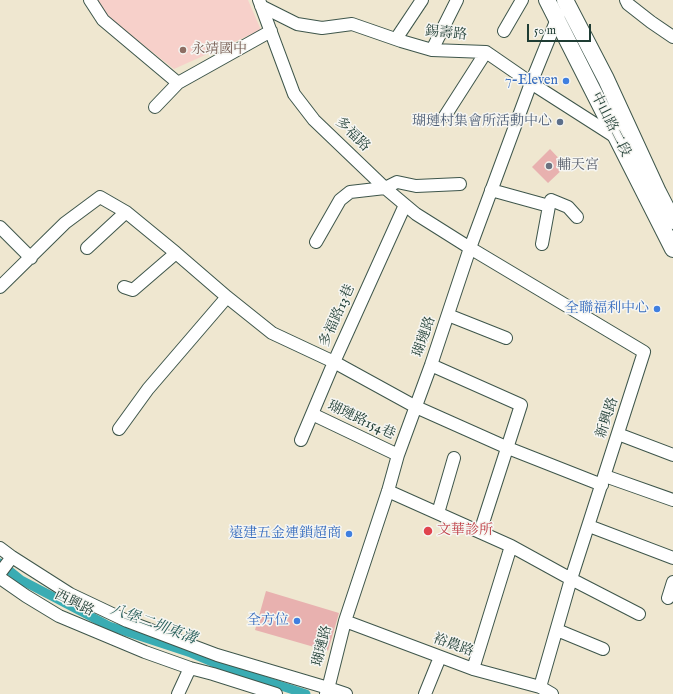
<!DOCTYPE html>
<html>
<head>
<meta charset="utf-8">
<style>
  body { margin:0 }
  #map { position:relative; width:673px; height:694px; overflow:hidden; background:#efe7d0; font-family:"IM FELL English",serif }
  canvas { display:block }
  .scale { position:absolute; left:527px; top:24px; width:64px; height:18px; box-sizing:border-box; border:2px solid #1f3d34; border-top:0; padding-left:5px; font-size:12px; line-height:14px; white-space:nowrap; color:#1f3d34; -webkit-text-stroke:3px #f6f6f2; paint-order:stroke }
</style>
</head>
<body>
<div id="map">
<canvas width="673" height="694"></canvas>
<div class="scale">50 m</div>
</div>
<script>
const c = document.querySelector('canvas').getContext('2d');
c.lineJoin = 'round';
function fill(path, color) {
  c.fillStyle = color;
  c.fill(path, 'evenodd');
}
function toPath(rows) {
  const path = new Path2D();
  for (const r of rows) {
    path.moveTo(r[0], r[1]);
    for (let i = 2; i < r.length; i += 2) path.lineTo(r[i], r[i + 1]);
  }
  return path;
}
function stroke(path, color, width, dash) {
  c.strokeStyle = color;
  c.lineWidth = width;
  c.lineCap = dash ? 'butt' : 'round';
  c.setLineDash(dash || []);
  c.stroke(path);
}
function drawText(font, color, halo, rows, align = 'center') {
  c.font = font + ' "IM FELL English","Noto Serif TC",serif';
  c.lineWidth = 3;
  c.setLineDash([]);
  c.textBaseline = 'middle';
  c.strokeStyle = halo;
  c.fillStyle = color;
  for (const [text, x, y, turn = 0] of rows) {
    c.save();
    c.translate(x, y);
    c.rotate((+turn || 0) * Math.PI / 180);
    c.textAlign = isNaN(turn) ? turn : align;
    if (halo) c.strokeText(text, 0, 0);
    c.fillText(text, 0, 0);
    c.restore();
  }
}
const built = toPath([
  [97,0,248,0,261,30,174,69,110,19]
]);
const canal = toPath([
  [0,563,21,580,109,626,191,653,229,669,306,694]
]);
const building = toPath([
  [550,149,566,166,548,183,532,167],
  [266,591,339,613,328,651,255,630]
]);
const minor = toPath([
  [90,0,103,20,178,83,271,31],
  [259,0,294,94,314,120,385,188,416,214,470,248,644,352,571,579,540,687],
  [626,0,628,4,651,22,673,37],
  [261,6,297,24,322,28,352,24,401,41,432,50,486,52,531,83,617,138],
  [504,31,522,0],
  [396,39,422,0],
  [432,50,457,0],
  [155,107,178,83],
  [445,116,486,52],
  [491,190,549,206,551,200,568,207,577,217],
  [0,227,31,258],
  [316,242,340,200,350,192,385,188,397,182,416,186,460,184],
  [542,244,549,206],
  [87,248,126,212],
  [0,287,65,223,100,197,126,212,176,253,227,297,272,333,334,362,416,407,508,448,602,485],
  [124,287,133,290,176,253],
  [448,315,506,338],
  [431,365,521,405,480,532],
  [312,414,398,455],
  [119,429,148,389,227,297],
  [618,434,673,455],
  [301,440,334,362,405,205],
  [605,476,673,500],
  [388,491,511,546,571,579,639,614],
  [438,513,454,458],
  [589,526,673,558],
  [0,548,12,557,70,594,127,621,217,655,328,688,346,694],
  [0,573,12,557],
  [0,578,26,596,59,616,145,652,190,668,213,674,276,694],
  [668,598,673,582],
  [345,621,473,669,540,687,552,694],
  [557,630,603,649],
  [473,669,511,546],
  [178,694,190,668],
  [326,694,328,689,345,621,388,491,398,455,431,365,470,248,531,83,559,14],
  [425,694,440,657]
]);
const major = toPath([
  [547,0,673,249],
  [565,0,606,79,658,192,673,221]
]);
const markers = [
  [183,50,4,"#8d6e63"],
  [566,81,4,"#3f7fe0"],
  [560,122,4,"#5c6f8a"],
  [549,166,4,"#6b7280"],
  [657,309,4,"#3f7fe0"],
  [428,531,5,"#e0444e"],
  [349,534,4,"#3f7fe0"],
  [297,621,4,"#3f7fe0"]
];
const streetNames = [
  ["錫壽路",446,34,6],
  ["中山路二段",610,125,63],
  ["多福路",352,135,44],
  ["多福路13巷",338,316,-66],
  ["瑚璉路",425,337,-71],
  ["新興路",608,418,-72],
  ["瑚璉路154巷",361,421,25],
  ["西興路",74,604,26],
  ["瑚璉路",323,646,-76],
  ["裕農路",453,646,20]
];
const educationNames = [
  ["永靖國中",191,50]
];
const shopNames = [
  ["7-Eleven",558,81],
  ["全聯福利中心",649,309],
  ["遠建五金連鎖超商",341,534],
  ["全方位",289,621]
];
const serviceNames = [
  ["瑚璉村集會所活動中心",552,122]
];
const worshipNames = [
  ["輔天宮",557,166]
];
const healthNames = [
  ["文華診所",437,531]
];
const waterNames = [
  ["八堡二圳東溝",153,625,20]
];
fill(built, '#f7d0ca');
stroke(canal, '#3aacb3', 9);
fill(building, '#e8b1af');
stroke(minor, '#3e564b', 14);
stroke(major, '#3e564b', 18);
stroke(minor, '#fff', 12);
stroke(major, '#fff', 16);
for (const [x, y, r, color] of markers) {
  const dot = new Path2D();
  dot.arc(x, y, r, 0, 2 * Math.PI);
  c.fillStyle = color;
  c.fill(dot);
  stroke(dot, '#f6f6f2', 1.5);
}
drawText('14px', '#1f3d34', '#f6f6f2', streetNames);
drawText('14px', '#785e54', '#f6f6f2', educationNames, 'left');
drawText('14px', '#366cbe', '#f6f6f2', shopNames, 'right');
drawText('14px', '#4e5e75', '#f6f6f2', serviceNames, 'right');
drawText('14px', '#5b616d', '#f6f6f2', worshipNames, 'left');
drawText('14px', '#be3a42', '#f6f6f2', healthNames, 'left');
drawText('italic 15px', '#275e5a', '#f6f6f2', waterNames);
</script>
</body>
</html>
